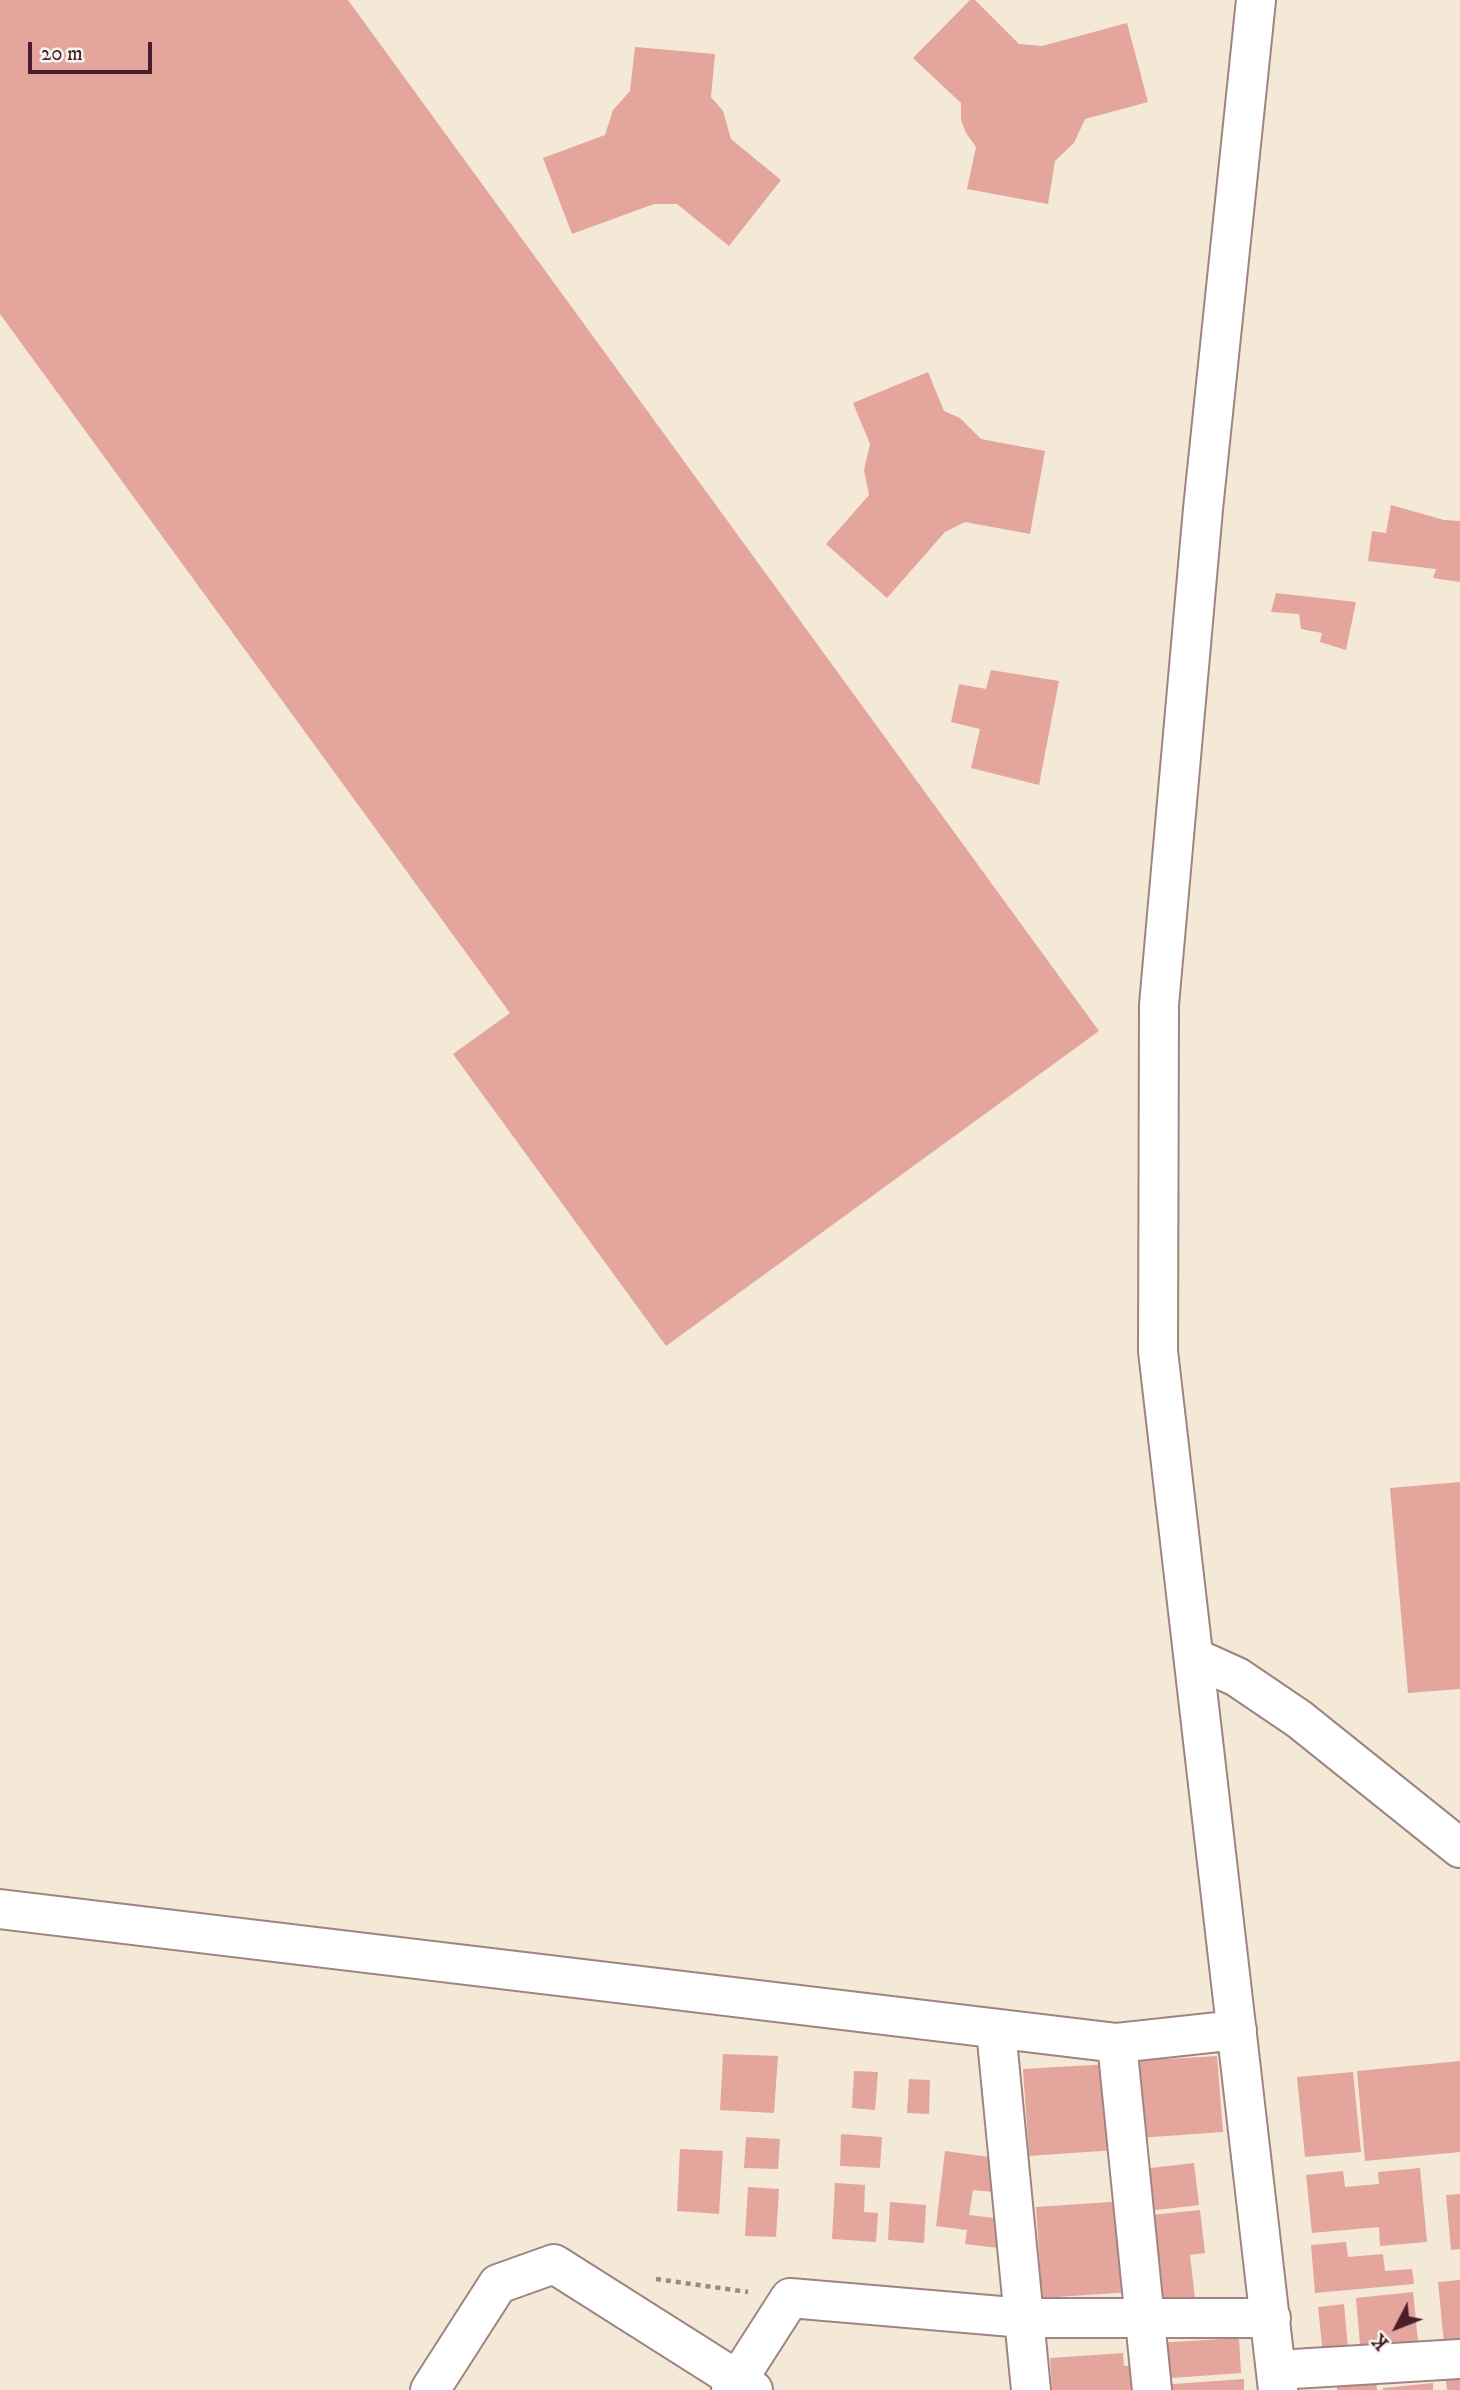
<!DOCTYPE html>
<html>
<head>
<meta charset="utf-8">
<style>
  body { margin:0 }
  #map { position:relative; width:1460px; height:2390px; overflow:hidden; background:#f4e8d7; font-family:"IM FELL DW Pica",serif }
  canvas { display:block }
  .north { position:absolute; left:1362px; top:2292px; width:70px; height:70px; -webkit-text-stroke:5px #f6f6f2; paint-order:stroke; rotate:228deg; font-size:19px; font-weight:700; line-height:28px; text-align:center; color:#4a1f2b }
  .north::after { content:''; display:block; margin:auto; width:24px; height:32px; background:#4a1f2b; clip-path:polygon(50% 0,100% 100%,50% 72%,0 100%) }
  .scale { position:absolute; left:28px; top:42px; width:124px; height:32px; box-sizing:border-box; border:4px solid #4a1f2b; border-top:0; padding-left:9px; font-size:21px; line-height:24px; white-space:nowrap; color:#4a1f2b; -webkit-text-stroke:5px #f6f6f2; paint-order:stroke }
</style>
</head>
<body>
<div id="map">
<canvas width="1460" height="2390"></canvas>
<div class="north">K</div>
<div class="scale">20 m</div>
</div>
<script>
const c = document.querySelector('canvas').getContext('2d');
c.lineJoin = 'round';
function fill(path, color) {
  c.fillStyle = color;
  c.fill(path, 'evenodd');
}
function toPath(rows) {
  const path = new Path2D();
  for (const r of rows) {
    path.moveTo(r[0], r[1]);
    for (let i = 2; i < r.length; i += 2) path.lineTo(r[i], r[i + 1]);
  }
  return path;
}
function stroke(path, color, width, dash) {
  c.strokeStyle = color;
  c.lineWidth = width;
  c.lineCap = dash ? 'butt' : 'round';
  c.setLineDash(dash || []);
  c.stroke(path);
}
const building = toPath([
  [0,0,348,0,1099,1031,666,1346,453,1054,510,1013,0,314],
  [970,0,975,0,1019,44,1042,46,1127,23,1148,102,1085,119,1074,143,1055,161,1048,204,967,189,976,147,966,133,961,120,961,103,913,58],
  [635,47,715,54,711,97,723,111,731,139,781,180,729,246,677,204,654,204,572,234,543,158,605,135,613,110,630,91],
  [928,372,944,411,960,418,981,439,1045,451,1030,534,965,522,945,532,887,598,826,544,869,495,864,470,870,444,853,403],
  [1391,505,1444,520,1460,521,1460,582,1433,578,1436,569,1368,561,1372,531,1386,533],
  [1276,593,1356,602,1346,650,1320,642,1322,633,1301,629,1299,614,1271,612],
  [991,670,1059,681,1039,785,971,768,980,729,951,722,959,684,986,689],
  [1460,1482,1460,1689,1408,1693,1390,1488],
  [723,2054,778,2056,774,2113,720,2110],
  [1217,2056,1223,2132,1138,2138,1133,2061],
  [1460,2061,1460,2152,1365,2161,1357,2071],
  [1109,2064,1115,2150,1029,2156,1023,2069],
  [854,2071,878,2072,875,2110,852,2108],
  [1353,2072,1361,2152,1305,2157,1297,2077],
  [909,2079,930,2080,929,2114,907,2113],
  [841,2134,882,2137,880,2168,840,2166],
  [746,2137,780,2139,778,2169,744,2168],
  [680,2149,723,2151,719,2214,677,2211],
  [945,2151,997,2158,993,2192,973,2190,969,2215,1002,2219,999,2248,965,2244,967,2230,936,2226],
  [1194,2163,1199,2205,1148,2211,1142,2169],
  [1420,2168,1427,2242,1380,2246,1379,2227,1312,2233,1306,2175,1343,2171,1345,2187,1379,2184,1378,2172],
  [835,2183,865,2185,864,2212,878,2213,876,2242,832,2239],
  [748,2187,779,2189,776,2237,745,2236],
  [1460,2194,1460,2249,1451,2250,1446,2195],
  [1125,2201,1131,2292,1042,2298,1036,2207],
  [890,2202,926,2205,924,2243,888,2240],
  [1200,2210,1205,2253,1190,2255,1196,2307,1163,2311,1151,2215],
  [1346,2242,1348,2257,1383,2254,1385,2271,1412,2269,1414,2284,1315,2293,1311,2245],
  [1460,2280,1460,2342,1444,2344,1438,2282],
  [1413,2292,1419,2351,1361,2356,1356,2298],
  [1344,2304,1349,2360,1324,2363,1318,2307],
  [1239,2338,1241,2373,1158,2379,1155,2343],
  [1123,2353,1124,2366,1139,2365,1141,2390,1052,2390,1050,2358],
  [1460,2364,1460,2390,1447,2390,1444,2366],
  [1244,2379,1244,2390,1160,2390,1159,2385],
  [1376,2382,1377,2390,1337,2390,1337,2385],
  [1433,2383,1433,2390,1383,2390,1383,2388]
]);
const path = toPath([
  [656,2279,748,2292]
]);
const minor = toPath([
  [1256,0,1203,509,1159,1005,1158,1351,1278,2390],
  [1195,1658,1237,1677,1299,1719,1460,1848],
  [0,1909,1117,2043,1237,2030],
  [996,2030,1031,2390],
  [1117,2043,1152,2390],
  [1277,2370,1460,2359],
  [430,2390,498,2284,554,2264,753,2390],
  [731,2390,790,2298,1024,2318,1271,2318]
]);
fill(building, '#e4a59d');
stroke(minor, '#9f8481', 42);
stroke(path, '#9f8481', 4.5, [5, 5]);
stroke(minor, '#fff', 38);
</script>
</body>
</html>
